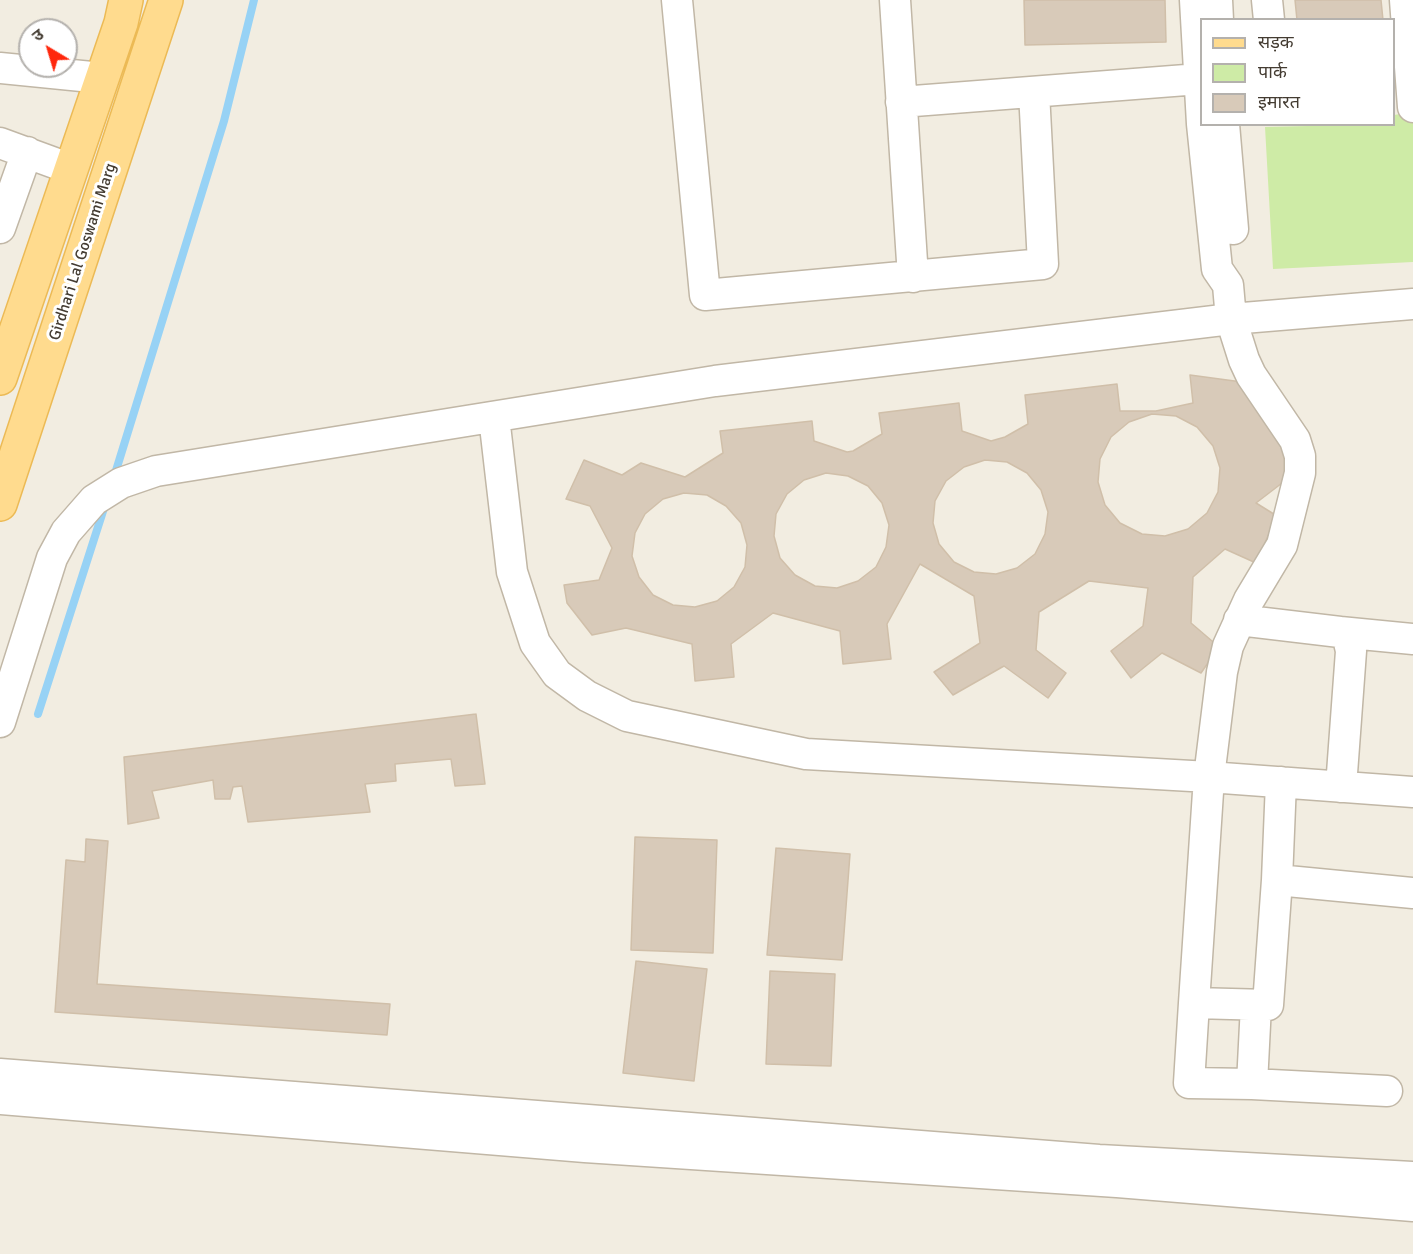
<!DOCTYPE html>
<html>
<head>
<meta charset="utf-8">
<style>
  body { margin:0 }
  #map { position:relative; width:1413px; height:1254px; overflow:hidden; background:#f2ede1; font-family:Signika,"Noto Sans Devanagari",sans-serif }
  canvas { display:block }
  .legend { position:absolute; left:1200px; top:18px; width:195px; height:108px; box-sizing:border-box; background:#fff; border:2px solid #b4b1ad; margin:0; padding:8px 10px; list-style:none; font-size:18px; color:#443c32 }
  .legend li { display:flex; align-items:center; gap:12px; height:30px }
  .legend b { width:30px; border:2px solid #b4b1ad }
  .north { position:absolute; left:18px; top:18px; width:60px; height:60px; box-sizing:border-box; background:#fff; border:2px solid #b4b1ad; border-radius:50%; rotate:322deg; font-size:16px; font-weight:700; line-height:24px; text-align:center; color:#443c32 }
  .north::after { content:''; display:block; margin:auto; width:21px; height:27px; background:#ff270c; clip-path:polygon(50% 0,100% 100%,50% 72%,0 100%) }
</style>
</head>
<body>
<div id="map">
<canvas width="1413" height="1254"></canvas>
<ul class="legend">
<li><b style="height:8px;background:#ffdb8e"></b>सड़क</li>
<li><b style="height:16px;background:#ceeba6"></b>पार्क</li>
<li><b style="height:16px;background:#d8cab9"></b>इमारत</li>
</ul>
<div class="north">उ</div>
</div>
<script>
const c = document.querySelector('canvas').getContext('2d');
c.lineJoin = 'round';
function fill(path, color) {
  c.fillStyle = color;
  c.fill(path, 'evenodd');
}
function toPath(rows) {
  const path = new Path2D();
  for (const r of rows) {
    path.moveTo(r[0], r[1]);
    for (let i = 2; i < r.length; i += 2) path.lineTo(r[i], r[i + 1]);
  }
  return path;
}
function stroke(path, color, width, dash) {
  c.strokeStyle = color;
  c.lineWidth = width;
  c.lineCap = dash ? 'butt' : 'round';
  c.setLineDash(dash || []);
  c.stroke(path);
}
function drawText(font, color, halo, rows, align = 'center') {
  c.font = font + ' Signika,sans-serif';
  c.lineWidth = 6;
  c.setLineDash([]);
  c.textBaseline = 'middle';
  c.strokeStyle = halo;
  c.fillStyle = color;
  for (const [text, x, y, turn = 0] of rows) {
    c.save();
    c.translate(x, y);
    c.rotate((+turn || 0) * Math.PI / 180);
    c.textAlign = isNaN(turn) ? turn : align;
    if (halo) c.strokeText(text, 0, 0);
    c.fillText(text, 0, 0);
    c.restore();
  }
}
const green = toPath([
  [1413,112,1413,262,1273,269,1265,127,1394,124,1394,115]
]);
const stream = toPath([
  [114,477,224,121,254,0],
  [38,714,105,505]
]);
const building = toPath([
  [1024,0,1165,0,1166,42,1025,45,1024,0],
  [1295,0,1381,0,1383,20,1297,20,1295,0],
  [1190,375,1242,382,1284,437,1286,480,1256,503,1277,516,1256,563,1225,549,1193,577,1191,623,1219,647,1201,673,1162,653,1131,678,1111,651,1143,626,1148,588,1089,581,1039,612,1036,650,1066,673,1048,698,1004,666,953,695,934,672,980,643,974,596,920,564,887,624,891,659,843,664,840,631,773,613,731,644,734,677,695,681,692,644,626,628,592,635,567,603,564,585,599,580,612,548,590,506,566,499,584,460,622,475,641,463,685,477,723,453,720,431,812,421,814,441,847,452,853,451,882,434,879,413,959,403,962,431,991,441,1005,437,1028,424,1025,395,1117,384,1120,411,1156,411,1193,403,1190,375],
  [1152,414,1176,416,1197,427,1213,446,1220,468,1218,492,1207,513,1188,529,1165,536,1142,534,1120,523,1105,505,1098,482,1100,459,1111,437,1129,422,1152,414],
  [985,460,1007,462,1027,473,1041,490,1048,512,1045,534,1035,554,1017,568,996,574,974,572,954,562,939,544,933,523,935,501,946,481,964,467,985,460],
  [826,473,848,476,868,486,882,503,889,525,886,547,876,567,858,581,837,588,815,586,795,575,780,558,774,536,776,514,787,494,804,480,826,473],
  [684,493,707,495,726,506,741,523,747,545,745,567,734,587,717,601,695,607,673,605,653,595,639,577,632,556,635,533,645,514,663,499,684,493],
  [476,714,485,784,455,786,451,759,395,764,396,781,365,784,370,812,248,822,242,786,233,787,230,799,215,799,213,780,152,791,159,818,128,824,124,757,476,714],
  [635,837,717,840,713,953,631,950,635,837],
  [86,839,108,841,97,984,390,1004,387,1035,55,1012,66,860,85,862,86,839],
  [776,848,850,854,842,960,767,955,776,848],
  [636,961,707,969,694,1081,623,1073,636,961],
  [770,971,835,974,831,1066,766,1064,770,971]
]);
const minor = toPath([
  [677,0,705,295,1043,264,1034,92],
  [895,0,913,277],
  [1195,0,1202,124],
  [1217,0,1218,20],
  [1267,0,1269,20],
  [1405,0,1413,107],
  [0,68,102,78],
  [901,102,1199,79],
  [1202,124,1217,269,1228,285,1231,319,1244,360,1251,375,1295,440,1300,456,1300,473,1282,545,1249,600,1228,646,1222,672,1209,777,1194,1003,1268,1005,1277,880,1281,782],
  [1224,124,1233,229],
  [0,143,71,169],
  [0,228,27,152],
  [494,417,512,572,535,643,557,674,587,696,627,716,806,754,1209,777,1413,792],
  [1239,620,1340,632,1348,638,1351,651,1341,787],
  [1340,632,1413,639],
  [0,722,52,558,66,532,94,500,121,483,156,471,715,381,1231,319,1413,304],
  [1277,880,1413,893],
  [1194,1003,1189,1083,1252,1084,1387,1091],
  [0,1074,1099,1160,1413,1177],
  [1252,1084,1256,1005],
  [0,1099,585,1147,1117,1182,1413,1206]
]);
const major = toPath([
  [0,378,121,23,126,0],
  [0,504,166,0]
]);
const streetNames = [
  ["Girdhari Lal Goswami Marg",83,252,-72]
];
fill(green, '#ceeba6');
stroke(stream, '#97d2f5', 8);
fill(building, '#d8cab9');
stroke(building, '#d0bfa9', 1.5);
stroke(minor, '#c1b7a6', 33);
stroke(major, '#ecba55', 36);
stroke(minor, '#fff', 30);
stroke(major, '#ffdb8e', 33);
drawText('16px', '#443c32', '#fff', streetNames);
</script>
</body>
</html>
